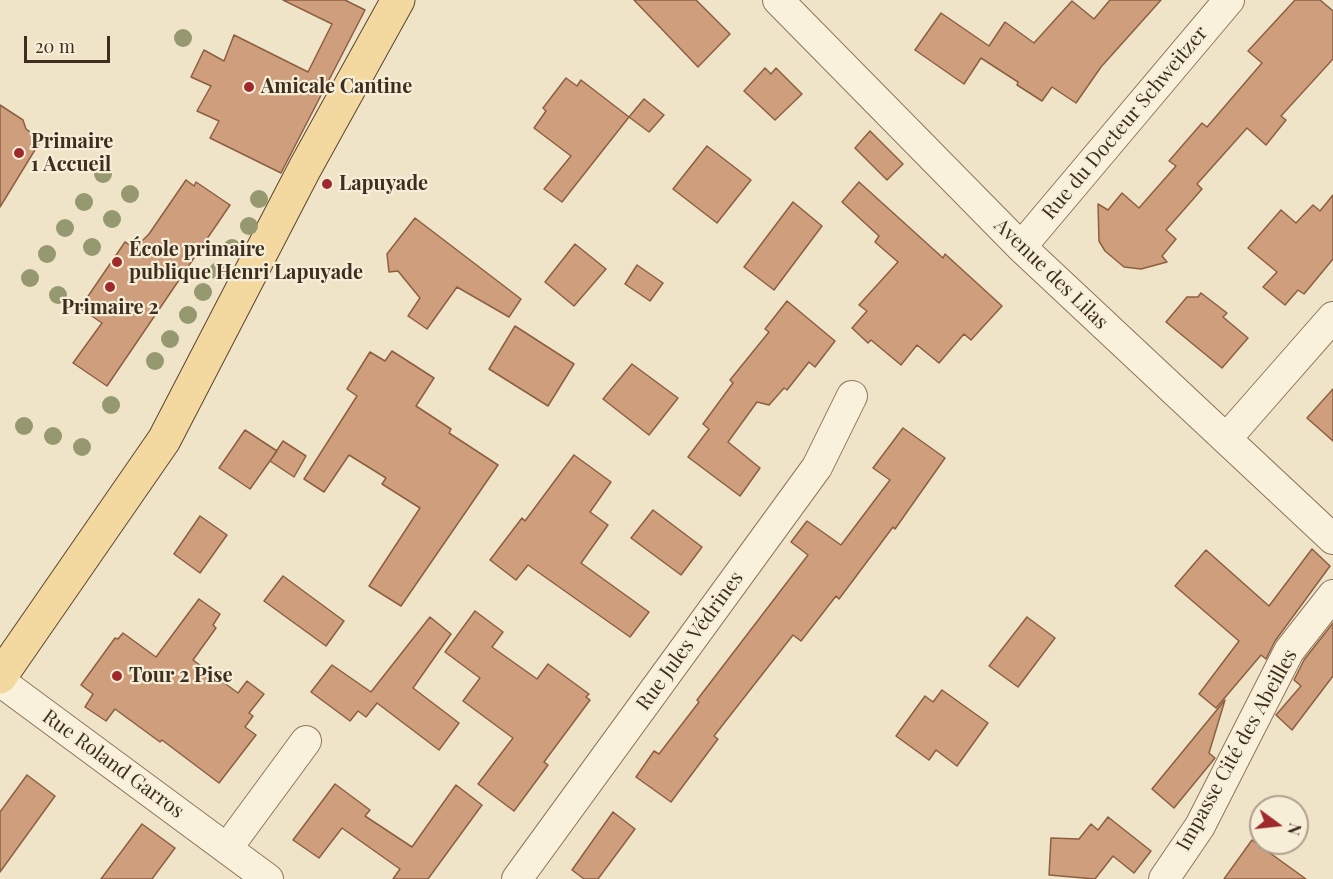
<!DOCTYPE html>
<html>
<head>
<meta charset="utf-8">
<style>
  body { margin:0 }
  #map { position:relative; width:1333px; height:879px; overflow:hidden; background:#f0e4c8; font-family:"Playfair Display",serif }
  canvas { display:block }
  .north { position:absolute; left:1249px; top:795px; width:60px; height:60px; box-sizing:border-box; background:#f7eed8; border:2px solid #ada18e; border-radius:50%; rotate:105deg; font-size:16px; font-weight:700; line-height:24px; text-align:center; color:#3d2e20 }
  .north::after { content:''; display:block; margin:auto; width:21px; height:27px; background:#9e2a2b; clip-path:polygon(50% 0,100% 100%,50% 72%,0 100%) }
  .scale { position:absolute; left:24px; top:36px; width:86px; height:27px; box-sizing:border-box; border:3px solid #3d2e20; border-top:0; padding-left:8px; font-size:18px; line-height:21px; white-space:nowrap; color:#3d2e20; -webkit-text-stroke:4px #f7eed8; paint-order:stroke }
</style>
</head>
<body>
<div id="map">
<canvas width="1333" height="879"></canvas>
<div class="north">N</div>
<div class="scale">20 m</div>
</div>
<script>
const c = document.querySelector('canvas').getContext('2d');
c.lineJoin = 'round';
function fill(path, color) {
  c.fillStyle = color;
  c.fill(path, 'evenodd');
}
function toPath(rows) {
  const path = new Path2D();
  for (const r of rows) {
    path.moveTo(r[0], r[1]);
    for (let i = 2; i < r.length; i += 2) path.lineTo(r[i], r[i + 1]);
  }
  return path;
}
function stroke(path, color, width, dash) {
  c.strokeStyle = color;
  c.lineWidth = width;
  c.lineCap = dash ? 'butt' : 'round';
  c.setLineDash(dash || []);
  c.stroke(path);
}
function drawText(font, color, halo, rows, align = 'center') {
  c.font = font + ' "Playfair Display",serif';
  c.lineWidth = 4.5;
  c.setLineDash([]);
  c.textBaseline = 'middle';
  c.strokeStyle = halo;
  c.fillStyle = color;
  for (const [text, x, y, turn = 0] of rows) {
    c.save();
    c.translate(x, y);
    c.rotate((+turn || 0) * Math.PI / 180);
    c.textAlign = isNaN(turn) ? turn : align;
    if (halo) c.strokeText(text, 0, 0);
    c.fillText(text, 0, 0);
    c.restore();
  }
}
const building = toPath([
  [283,0,345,0,365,10,281,173,210,138,219,121,197,111,211,86,191,77,204,50,224,61,234,35,308,72,332,24,283,0],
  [634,0,696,0,730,34,698,67,634,0],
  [1110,0,1161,0,1101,67,1076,103,1052,87,1042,101,1017,85,1018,82,981,58,964,84,915,50,941,13,989,46,1005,22,1034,43,1072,1,1094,19,1110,0],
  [1295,0,1320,0,1333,11,1333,59,1281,116,1286,120,1266,145,1247,128,1197,184,1202,189,1166,230,1176,239,1162,256,1167,262,1141,269,1124,267,1105,251,1099,241,1098,204,1108,210,1122,193,1139,208,1176,166,1169,161,1202,123,1207,127,1262,63,1248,51,1295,0],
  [765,68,771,74,776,68,802,94,775,120,744,91,765,68],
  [566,78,577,86,581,80,629,117,562,202,544,189,571,156,534,128,546,111,543,108,566,78],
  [644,99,664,115,649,132,629,117,644,99],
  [0,105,23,120,26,129,41,140,0,207,0,105],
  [870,131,903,164,887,180,855,148,870,131],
  [707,146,751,180,717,223,673,189,707,146],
  [186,180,194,186,196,182,230,205,107,386,73,363,102,323,80,308,125,242,135,248,149,234,186,180],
  [859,182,943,258,945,254,1002,306,971,340,964,334,939,363,917,345,901,365,871,340,868,343,852,328,867,311,859,305,898,262,875,242,879,236,842,202,859,182],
  [1333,195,1333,259,1304,294,1298,290,1285,305,1263,287,1277,272,1248,248,1281,210,1296,223,1313,205,1320,211,1333,195],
  [793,202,822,226,774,290,744,267,793,202],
  [415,218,521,299,509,317,457,287,427,329,408,316,420,298,398,271,389,272,387,254,415,218],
  [575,244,606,269,574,306,545,282,575,244],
  [637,265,663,283,650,301,625,284,637,265],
  [1201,293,1227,313,1223,317,1248,338,1222,368,1166,322,1187,297,1198,297,1201,293],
  [787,301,835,341,815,367,809,362,787,390,784,388,769,405,757,402,728,442,760,468,740,496,688,457,709,429,703,424,733,383,730,380,769,332,765,329,787,301],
  [515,326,574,364,548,406,489,369,515,326],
  [392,351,434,378,416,406,451,429,449,433,498,465,401,606,369,586,420,508,382,484,386,478,349,455,324,492,304,479,357,396,347,389,370,352,385,361,392,351],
  [632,364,678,398,649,435,603,399,632,364],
  [1333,389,1333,441,1307,418,1333,389],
  [903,428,945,458,895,529,893,527,839,599,836,596,801,641,793,635,714,736,718,739,671,802,636,777,654,751,659,754,699,702,697,700,808,555,791,542,807,521,841,545,890,480,873,468,903,428],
  [245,430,277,451,250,489,219,468,245,430],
  [283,441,306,456,294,477,270,461,283,441],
  [574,455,611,482,590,512,608,525,581,563,649,612,630,637,528,565,516,580,490,560,522,518,525,521,574,455],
  [653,510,702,547,681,575,631,538,653,510],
  [200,516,227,535,200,573,174,554,200,516],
  [1312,549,1330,566,1275,641,1266,659,1261,655,1216,708,1199,694,1239,641,1175,586,1206,550,1269,606,1312,549],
  [283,576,344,621,326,646,264,601,283,576],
  [199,599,220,614,213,625,216,628,193,660,238,693,247,681,264,694,249,713,253,716,245,727,256,735,219,783,162,740,160,742,115,709,106,721,85,707,93,694,81,685,115,638,118,639,123,633,156,657,199,599],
  [475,611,503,632,492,647,537,679,548,664,589,694,586,697,590,700,544,762,548,765,514,811,478,784,513,738,463,701,480,678,445,652,475,611],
  [430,617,451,634,413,688,459,723,439,750,377,703,366,717,358,711,350,721,311,692,332,665,371,692,430,617],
  [1027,617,1055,638,1018,687,989,666,1027,617],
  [1333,623,1333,676,1292,730,1276,715,1301,686,1294,680,1304,660,1333,623],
  [942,690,988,723,957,766,936,750,929,760,896,736,925,696,933,702,942,690],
  [1225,700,1209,753,1215,758,1174,808,1152,789,1225,700],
  [27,775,55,796,0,872,0,812,27,775],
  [335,784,370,810,365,816,412,847,456,785,482,805,428,879,393,879,400,869,342,828,319,858,293,840,335,784],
  [613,812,635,829,598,879,584,879,572,870,613,812],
  [1108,817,1151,851,1134,873,1113,856,1095,879,1049,875,1051,838,1079,839,1091,824,1098,830,1108,817],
  [142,824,175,848,152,879,101,879,142,824],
  [1252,840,1306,879,1224,879,1252,840]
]);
const minor = toPath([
  [778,0,1021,247,1333,539],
  [1021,247,1229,0],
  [1226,439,1333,317],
  [0,681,268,879],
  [228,847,306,741],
  [517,879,817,467,852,396],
  [1164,879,1200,826,1289,651,1333,595]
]);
const major = toPath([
  [0,677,164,440,305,168,398,0]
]);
const trees = [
  [183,38],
  [103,174],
  [130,194],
  [259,199],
  [84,202],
  [112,219],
  [249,226],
  [65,228],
  [92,247],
  [232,248],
  [47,254],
  [218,271],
  [30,278],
  [203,292],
  [58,295],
  [188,315],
  [170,339],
  [155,361],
  [111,405],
  [24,426],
  [53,436],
  [82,447]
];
const markers = [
  [249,87,6,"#9e2a2b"],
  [19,153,6,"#9e2a2b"],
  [327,184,6,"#9e2a2b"],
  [117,262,6,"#9e2a2b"],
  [110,287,6,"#9e2a2b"],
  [117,676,6,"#9e2a2b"]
];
const poiNames = [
  ["Amicale Cantine",261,87],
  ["Primaire",31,142],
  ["1 Accueil",31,165],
  ["Lapuyade",339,184],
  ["École primaire",129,250],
  ["publique Henri Lapuyade",129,273],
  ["Primaire 2",110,308,"center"],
  ["Tour 2 Pise",129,676]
];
const streetNames = [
  ["Rue du Docteur Schweitzer",1125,123,-50],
  ["Avenue des Lilas",1051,274,44],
  ["Rue Jules Védrines",690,641,-54],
  ["Impasse Cité des Abeilles",1237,750,-61],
  ["Rue Roland Garros",113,764,36]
];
fill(building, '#cf9f7d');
stroke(building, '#8d5f41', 1.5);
stroke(minor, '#8d765c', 32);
stroke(major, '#5b4430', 35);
stroke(minor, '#faf1dc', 30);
stroke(major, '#f3d9a0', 33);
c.fillStyle = '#96986f';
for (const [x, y] of trees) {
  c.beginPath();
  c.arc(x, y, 9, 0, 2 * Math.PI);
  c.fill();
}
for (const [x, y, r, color] of markers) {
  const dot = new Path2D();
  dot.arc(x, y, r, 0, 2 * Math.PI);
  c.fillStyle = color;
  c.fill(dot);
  stroke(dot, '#f7eed8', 2);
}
drawText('bold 20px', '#3d2e20', '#f7eed8', poiNames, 'left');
drawText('20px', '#3d2e20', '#f7eed8', streetNames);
</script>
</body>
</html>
